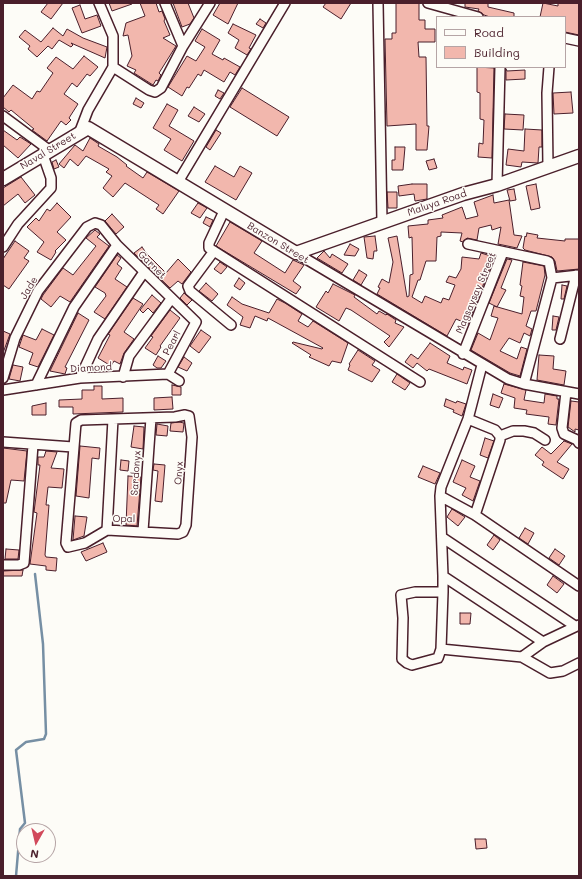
<!DOCTYPE html>
<html>
<head>
<meta charset="utf-8">
<style>
  body { margin:0 }
  #map { position:relative; width:582px; height:879px; overflow:hidden; background:#fdfcf7; font-family:Mali,sans-serif }
  canvas { display:block }
  .frame { position:absolute; inset:0; border:4px solid #4a1f2b; pointer-events:none }
  .legend { position:absolute; left:436px; top:16px; width:130px; height:52px; box-sizing:border-box; background:#fdfcf7; border:1px solid #b5a4a5; margin:0; padding:5px 7px; list-style:none; font-size:12px; color:#4a1f2b }
  .legend li { display:flex; align-items:center; gap:8px; height:20px }
  .legend b { width:20px; border:1px solid #b5a4a5 }
  .north { position:absolute; left:16px; top:823px; width:40px; height:40px; box-sizing:border-box; background:#fdfcf7; border:1px solid #b5a4a5; border-radius:50%; rotate:188deg; font-size:11px; font-weight:700; line-height:16px; text-align:center; color:#4a1f2b }
  .north::after { content:''; display:block; margin:auto; width:14px; height:18px; background:#d1495b; clip-path:polygon(50% 0,100% 100%,50% 72%,0 100%) }
</style>
</head>
<body>
<div id="map">
<canvas width="582" height="879"></canvas>
<div class="frame"></div>
<ul class="legend">
<li><b style="height:5px;background:#fdfcf7"></b>Road</li>
<li><b style="height:11px;background:#f2b7ad"></b>Building</li>
</ul>
<div class="north">N</div>
</div>
<script>
const c = document.querySelector('canvas').getContext('2d');
c.lineJoin = 'round';
function toPath(rows) {
  const path = new Path2D();
  for (const r of rows) {
    path.moveTo(r[0], r[1]);
    for (let i = 2; i < r.length; i += 2) path.lineTo(r[i], r[i + 1]);
  }
  return path;
}
function stroke(path, color, width, dash) {
  c.strokeStyle = color;
  c.lineWidth = width;
  c.lineCap = dash ? 'butt' : 'round';
  c.setLineDash(dash || []);
  c.stroke(path);
}
function fill(path, color) {
  c.fillStyle = color;
  c.fill(path, 'evenodd');
}
function drawText(font, color, halo, rows, align = 'center') {
  c.font = font + ' Mali,sans-serif';
  c.lineWidth = 3;
  c.setLineDash([]);
  c.textBaseline = 'middle';
  c.strokeStyle = halo;
  c.fillStyle = color;
  for (const [text, x, y, turn = 0] of rows) {
    c.save();
    c.translate(x, y);
    c.rotate((+turn || 0) * Math.PI / 180);
    c.textAlign = isNaN(turn) ? turn : align;
    if (halo) c.strokeText(text, 0, 0);
    c.fillText(text, 0, 0);
    c.restore();
  }
}
const stream = toPath([
  [16,876,20,829,25,823,16,750,26,742,44,739,46,734,43,644,35,574]
]);
const building = toPath([
  [48,3,63,3,51,19,41,12,48,3],
  [109,3,132,3,132,4,112,11,109,3],
  [140,3,156,3,159,12,162,11,165,19,164,21,170,35,163,38,176,46,159,73,161,75,158,81,156,80,153,85,134,73,136,70,127,66,132,56,128,35,123,36,126,23,145,16,140,3],
  [173,3,188,3,194,18,190,24,182,27,173,3],
  [220,3,238,3,228,24,213,15,220,3],
  [326,3,351,3,341,19,323,7,326,3],
  [396,3,419,3,419,20,425,20,425,29,435,29,435,42,418,42,419,57,426,57,427,126,429,126,427,150,416,150,416,124,387,126,385,39,392,39,392,33,396,33,396,3],
  [465,3,488,3,488,7,514,13,514,17,490,17,484,15,478,11,479,9,465,7,465,3],
  [543,3,558,6,558,3,579,3,579,35,565,32,565,17,540,17,543,3],
  [80,5,85,19,97,15,101,26,82,33,72,8,80,5],
  [260,19,266,23,263,28,256,24,260,19],
  [233,24,256,35,249,48,251,49,247,55,235,48,239,40,228,33,233,24],
  [53,28,63,36,67,29,83,38,107,47,105,58,71,43,73,45,71,47,59,40,52,49,48,46,37,57,28,49,30,46,19,37,25,30,41,42,53,28],
  [202,29,220,40,212,54,223,60,224,58,240,67,235,75,230,72,224,82,204,70,201,76,198,74,189,88,187,87,182,96,168,87,187,56,196,61,205,47,195,41,202,29],
  [84,56,98,67,90,76,87,74,77,87,72,83,64,94,78,104,69,118,71,120,66,125,61,121,47,141,32,130,34,129,11,110,9,112,3,107,3,98,13,85,32,99,37,91,40,92,53,73,47,68,56,57,73,69,84,56],
  [477,67,494,68,492,158,478,157,479,143,483,144,484,120,480,119,480,93,477,92,477,67],
  [506,69,507,71,525,70,525,79,506,80,506,69],
  [242,88,289,117,277,136,230,107,242,88],
  [218,90,224,93,220,99,215,96,218,90],
  [571,92,573,113,554,114,553,93,571,92],
  [136,98,144,103,141,108,133,104,136,98],
  [167,104,178,110,169,126,194,141,182,161,164,150,171,139,153,128,167,104],
  [194,107,205,114,199,122,188,116,194,107],
  [505,114,524,115,523,130,504,129,505,114],
  [525,129,542,130,542,147,539,147,538,163,522,162,521,167,506,165,508,149,524,151,525,129],
  [3,130,17,140,20,137,31,144,18,158,3,145,3,130],
  [216,130,221,133,210,150,206,147,216,130],
  [90,138,99,144,98,146,117,157,127,165,126,166,143,178,147,172,179,191,163,214,156,209,159,205,125,183,113,197,103,188,112,176,106,172,109,169,86,156,78,166,70,159,64,168,59,164,75,145,83,151,90,138],
  [395,147,405,147,403,170,392,170,392,160,395,160,395,147],
  [434,159,437,168,429,170,426,161,434,159],
  [56,160,59,167,54,169,52,162,56,160],
  [215,166,234,177,240,166,252,173,236,200,205,182,215,166],
  [21,177,35,195,25,203,18,194,3,206,3,188,21,177],
  [412,184,427,184,427,199,415,201,414,194,399,196,398,186,412,184],
  [536,184,540,208,531,210,526,186,536,184],
  [514,189,516,200,510,201,507,190,514,189],
  [387,192,397,192,397,208,388,208,387,192],
  [493,195,494,203,509,200,514,235,522,236,517,248,498,244,501,227,492,230,491,225,479,228,477,240,467,238,463,242,460,241,462,233,441,232,441,236,437,237,436,261,426,261,420,280,418,280,412,297,422,303,425,296,441,303,443,298,449,300,455,285,446,282,449,276,456,278,461,269,462,257,479,259,481,253,494,257,468,324,456,319,447,336,377,294,380,288,378,287,382,279,389,283,393,262,388,238,397,236,407,297,409,296,410,275,413,274,412,237,409,238,408,226,428,224,428,220,443,218,442,215,462,207,466,219,478,216,474,202,493,195],
  [57,203,71,217,57,232,66,240,55,251,56,252,51,260,37,252,44,242,27,227,36,218,39,221,47,209,50,211,57,203],
  [198,203,207,208,200,218,191,213,198,203],
  [112,214,124,227,116,234,105,221,112,214],
  [206,217,213,220,210,227,203,223,206,217],
  [230,222,262,241,254,253,285,273,293,260,304,265,293,281,301,287,296,294,216,246,230,222],
  [95,230,100,234,97,237,109,246,70,302,60,296,51,307,41,299,43,295,63,268,73,275,96,246,86,238,95,230],
  [527,233,538,235,537,238,565,241,565,239,579,239,579,269,557,271,555,261,552,257,525,250,523,248,525,236,526,237,527,233],
  [375,236,377,251,374,251,373,259,367,258,364,237,375,236],
  [15,241,29,251,24,258,29,261,9,289,3,285,3,259,15,241],
  [350,244,359,249,355,256,344,255,350,244],
  [142,247,147,254,166,273,178,259,191,272,182,284,178,281,170,288,134,253,142,247],
  [324,251,330,258,332,254,348,264,342,273,317,258,324,251],
  [117,255,121,258,117,264,122,268,115,279,127,287,105,319,94,312,106,296,105,293,95,287,117,255],
  [507,259,512,260,501,288,506,290,497,307,489,303,507,259],
  [220,262,227,267,221,274,214,269,220,262],
  [523,262,544,266,545,275,536,311,531,311,526,326,532,329,530,336,524,333,520,343,509,338,500,351,517,359,521,347,527,349,520,376,510,373,471,350,478,333,490,340,498,318,491,316,494,306,522,314,524,297,520,296,522,286,520,285,523,262],
  [359,270,367,275,361,285,353,280,359,270],
  [239,278,245,283,240,290,234,286,239,278],
  [206,283,218,294,212,301,199,291,206,283],
  [333,284,355,295,354,297,377,314,379,311,386,315,387,314,396,320,395,323,404,327,389,347,384,342,390,336,351,310,346,308,339,321,316,307,326,291,328,293,333,284],
  [562,285,567,286,564,299,561,299,562,285],
  [184,293,192,300,187,305,180,298,184,293],
  [152,295,161,303,153,313,148,308,143,313,140,310,152,295],
  [232,297,242,304,269,313,277,299,285,303,302,314,298,321,308,327,313,321,348,343,341,363,332,361,329,366,309,357,311,355,292,343,293,342,322,349,323,348,268,318,267,321,255,316,250,328,240,325,243,317,227,305,232,297],
  [133,298,143,304,124,332,134,339,124,353,120,364,114,361,111,366,98,358,110,335,108,334,133,298],
  [170,310,180,318,160,346,161,347,156,355,145,348,153,337,151,336,170,310],
  [78,313,89,320,65,367,67,368,65,374,50,371,78,313],
  [553,316,559,317,556,330,552,330,553,316],
  [42,329,54,335,38,367,29,364,33,353,19,347,23,335,36,340,42,329],
  [201,330,211,337,199,353,190,346,201,330],
  [3,331,10,334,3,353,3,331],
  [430,343,450,356,447,363,463,370,464,367,472,370,467,384,429,369,427,371,417,363,413,368,405,362,411,354,418,359,430,343],
  [358,350,375,361,372,365,380,370,372,382,348,370,350,365,349,364,358,350],
  [539,355,554,356,553,369,566,371,564,385,537,380,539,355],
  [158,356,166,361,161,368,157,368,153,365,158,356],
  [184,357,192,363,187,371,178,367,184,357],
  [13,365,23,367,20,381,9,379,13,365],
  [397,374,410,383,405,390,392,382,397,374],
  [504,384,526,390,524,400,544,403,545,394,557,396,557,399,559,399,556,425,548,424,549,417,526,414,527,410,514,408,515,398,501,393,504,384],
  [172,385,181,387,181,395,172,395,172,385],
  [94,386,102,386,102,399,123,398,123,412,73,414,73,407,59,407,59,400,82,399,82,390,94,390,94,386],
  [493,394,503,398,499,408,490,405,493,394],
  [172,397,173,409,154,410,154,398,172,397],
  [446,399,456,403,457,401,466,404,462,416,453,412,454,410,444,406,446,399],
  [571,401,579,402,579,430,575,429,575,432,568,427,571,401],
  [46,403,46,415,32,415,32,406,46,403],
  [179,422,184,423,183,432,170,431,171,423,179,422],
  [157,424,168,426,167,436,156,435,157,424],
  [134,426,144,427,143,449,131,447,134,426],
  [485,438,494,441,488,458,480,455,485,438],
  [564,441,572,444,557,462,569,469,563,479,542,465,544,462,535,455,542,447,551,454,564,441],
  [80,446,100,448,99,459,92,458,89,498,76,496,80,446],
  [3,448,27,451,24,481,11,480,6,503,3,503,3,448],
  [46,451,57,452,51,468,64,469,62,488,48,487,46,505,49,505,45,555,46,557,57,558,56,571,46,570,46,566,30,564,37,513,34,512,40,465,38,465,38,457,44,457,46,451],
  [121,460,129,461,128,471,120,470,121,460],
  [462,460,475,466,470,477,480,481,473,501,462,495,466,488,453,482,462,460],
  [154,464,165,465,162,502,155,501,158,471,153,470,154,464],
  [423,466,440,473,435,484,418,477,423,466],
  [128,476,141,477,137,526,126,525,128,476],
  [452,509,465,517,458,526,447,517,452,509],
  [75,516,87,517,84,536,73,540,75,516],
  [525,528,534,533,528,544,519,538,525,528],
  [494,535,500,540,493,550,487,545,494,535],
  [103,543,107,552,86,561,81,552,103,543],
  [6,549,19,550,18,559,5,559,6,549],
  [555,549,565,556,559,565,549,558,555,549],
  [23,570,22,576,3,576,3,571,23,570],
  [553,576,564,584,557,593,547,585,553,576],
  [460,613,471,613,470,624,460,624,460,613],
  [475,839,486,839,487,848,476,849,475,839]
]);
const street = toPath([
  [165,3,183,46],
  [378,3,382,222],
  [428,3,478,17],
  [565,38,579,41],
  [113,67,149,90,155,92,161,88,183,46,210,3],
  [3,116,49,150],
  [80,131,88,110,113,67,113,36,99,3],
  [548,167,547,93,549,67],
  [178,182,285,3],
  [497,185,500,67],
  [224,211,209,243,209,248,420,382],
  [468,244,547,261,549,262,552,278],
  [3,247,18,224,51,188,51,178,43,155],
  [214,251,188,286,190,291,231,325],
  [296,253,508,379,524,384,579,394],
  [552,278,579,275],
  [560,339,576,275],
  [463,354,503,252],
  [482,365,468,419,441,487,440,496,475,515,579,586],
  [123,377,129,356,171,299],
  [3,378,15,338,38,291,87,227,95,223,101,225,117,245,196,322,168,374],
  [80,378,98,339,144,272],
  [524,384,552,278],
  [36,385,74,307,117,245],
  [3,390,80,378,168,374,179,381],
  [566,392,562,428,564,434,577,440,579,443],
  [185,415,189,416,192,437,186,525,183,532,178,534,107,530,85,543,68,547,66,543,76,423,81,420,175,417,185,415],
  [468,419,495,430,500,436,500,440,475,515],
  [500,436,513,431,524,431,534,433,545,440],
  [3,442,73,447],
  [440,496,443,576,443,592,441,649,438,658,412,665,407,663,402,659,403,618,401,595,415,592,443,592],
  [107,530,113,419],
  [143,531,151,418],
  [443,538,575,626],
  [3,565,19,565,24,563,33,445],
  [443,576,543,642],
  [441,649,522,657,550,673,563,671,579,663],
  [522,657,543,642,579,625]
]);
const secondary = toPath([
  [3,179,88,128,296,253,463,194,497,185,579,156]
]);
const streetNames = [
  ["Naval Street",48,151,-31],
  ["Maluya Road",437,203,-19],
  ["Banzon Street",278,243,31],
  ["Garnet",152,265,45],
  ["Jade",29,288,-59],
  ["Magsaysay Street",476,293,-67],
  ["Pearl",172,343,-62],
  ["Diamond",91,368,-3],
  ["Sardonyx",136,473,-86],
  ["Onyx",179,473,-86],
  ["Opal",124,519,1]
];
stroke(stream, '#768fa4', 2.5);
fill(building, '#f2b7ad');
stroke(building, '#4a1f2b', 1);
stroke(street, '#4a1f2b', 12);
stroke(secondary, '#4a1f2b', 15);
stroke(street, '#fdfcf7', 9);
stroke(secondary, '#fdfcf7', 12);
drawText('10px', '#4a1f2b', '#fdfcf7', streetNames);
</script>
</body>
</html>
